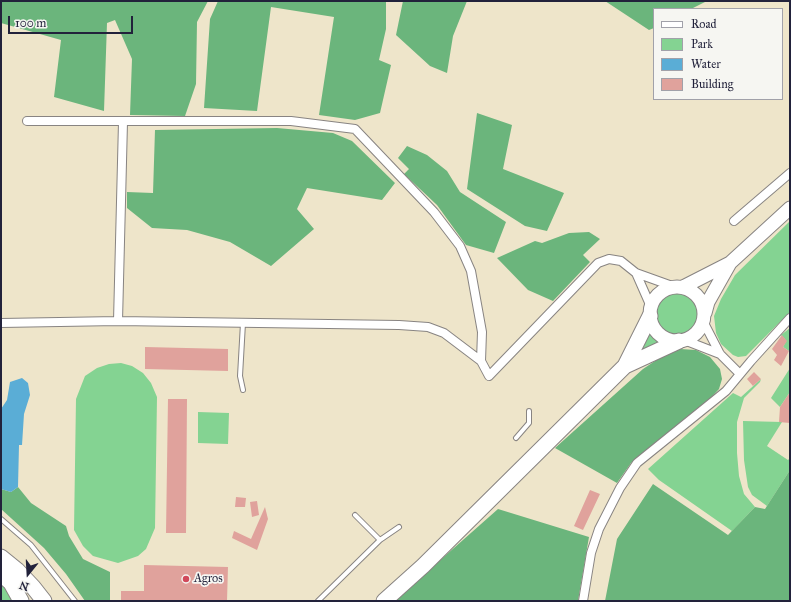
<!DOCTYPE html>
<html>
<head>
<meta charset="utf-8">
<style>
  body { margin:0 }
  #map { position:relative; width:791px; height:602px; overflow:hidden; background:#eee5ca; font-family:"IM FELL Great Primer",serif }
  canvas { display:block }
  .frame { position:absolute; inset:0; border:2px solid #22223b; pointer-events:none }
  .legend { position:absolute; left:653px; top:8px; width:130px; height:92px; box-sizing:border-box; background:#f6f6f2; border:1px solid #a1a1a9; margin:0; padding:5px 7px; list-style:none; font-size:12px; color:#22223b }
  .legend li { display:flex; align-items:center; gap:8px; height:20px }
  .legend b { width:20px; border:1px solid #a1a1a9 }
  .north { position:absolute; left:8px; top:554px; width:40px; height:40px; -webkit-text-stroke:3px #f6f6f2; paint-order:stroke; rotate:198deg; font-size:11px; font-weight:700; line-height:16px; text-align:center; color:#22223b }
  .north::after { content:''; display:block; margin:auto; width:14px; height:18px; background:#22223b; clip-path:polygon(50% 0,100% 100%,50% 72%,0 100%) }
  .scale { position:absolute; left:8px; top:16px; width:125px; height:18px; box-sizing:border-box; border:2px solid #22223b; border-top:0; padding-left:5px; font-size:12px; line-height:14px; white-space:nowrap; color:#22223b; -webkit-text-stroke:3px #f6f6f2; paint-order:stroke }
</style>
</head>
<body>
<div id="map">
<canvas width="791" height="602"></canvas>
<div class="frame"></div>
<ul class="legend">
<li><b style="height:5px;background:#fff"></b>Road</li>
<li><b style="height:11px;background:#84d392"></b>Park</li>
<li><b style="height:11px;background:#5aadd6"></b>Water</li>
<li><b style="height:11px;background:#e0a29c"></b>Building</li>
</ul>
<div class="north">N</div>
<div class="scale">100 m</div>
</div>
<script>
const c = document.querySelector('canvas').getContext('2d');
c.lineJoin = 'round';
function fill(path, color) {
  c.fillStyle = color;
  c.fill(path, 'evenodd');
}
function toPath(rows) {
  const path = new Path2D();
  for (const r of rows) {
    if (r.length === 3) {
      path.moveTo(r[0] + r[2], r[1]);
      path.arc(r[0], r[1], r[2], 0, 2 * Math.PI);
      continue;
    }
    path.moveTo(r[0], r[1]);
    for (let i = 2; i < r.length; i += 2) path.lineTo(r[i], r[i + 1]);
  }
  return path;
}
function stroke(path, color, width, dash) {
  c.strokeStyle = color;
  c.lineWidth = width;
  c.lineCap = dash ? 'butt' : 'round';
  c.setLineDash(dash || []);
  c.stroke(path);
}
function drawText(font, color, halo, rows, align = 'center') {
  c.font = font + ' "IM FELL Great Primer",serif';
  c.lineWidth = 3.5;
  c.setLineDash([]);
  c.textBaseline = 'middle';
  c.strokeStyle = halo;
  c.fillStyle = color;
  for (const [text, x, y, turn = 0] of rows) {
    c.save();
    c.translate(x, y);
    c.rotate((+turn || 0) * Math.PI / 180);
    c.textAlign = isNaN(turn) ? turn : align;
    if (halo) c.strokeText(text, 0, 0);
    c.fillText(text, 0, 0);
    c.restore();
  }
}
const green = toPath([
  [790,221,790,312,746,356,738,357,733,355,721,344,716,333,714,316,721,299,735,275],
  [677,314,21],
  [790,328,790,349,789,351,783,347,786,341,781,335],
  [648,331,654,339,661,344,635,360],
  [121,363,132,366,143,373,151,383,157,397,155,528,146,549,138,556,118,563,93,556,83,546,74,530,76,399,85,376,97,368,109,364],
  [790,368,790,392,780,407,771,398],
  [761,379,760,382,744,398,737,422,737,453,739,476,744,494,755,507,732,531,659,480,648,469,733,393,741,397],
  [198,412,229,413,228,444,198,443],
  [743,421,782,422,767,446,788,460,790,458,790,470,767,506,752,495,748,487,744,460],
  [1,583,2,584,14,601,1,601]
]);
const forest = toPath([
  [1,1,208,1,197,22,196,84,185,116,130,115,132,59,115,20,107,23,104,111,54,97,61,40,1,23],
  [218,1,386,1,386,29,379,60,391,65,380,113,355,120,319,115,334,17,271,7,257,111,204,108,210,19],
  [403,1,467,1,453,36,447,73,430,66,396,35],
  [605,1,707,1,691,9,654,9,654,28,649,30],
  [477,113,512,125,503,169,564,193,547,231,525,226,467,189],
  [277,128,333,133,352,141,395,183,382,200,307,188,297,209,314,229,271,266,230,242,187,230,152,228,127,208,127,192,153,193,155,130],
  [407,146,427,155,447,171,460,192,506,222,494,253,466,245,437,205,404,174,409,169,398,158],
  [589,232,600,239,583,255,590,262,553,301,528,290,497,258,535,241,542,243,569,233],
  [680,349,696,350,710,357,720,369,722,379,719,389,707,402,631,463,617,483,555,448,643,369,664,355],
  [790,470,790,601,605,601,617,539,653,484,728,535,755,507,765,509],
  [18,487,31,503,66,526,69,536,83,559,110,572,110,601,85,601,66,574,44,548,1,509,1,489,11,492],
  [498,509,589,537,578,601,394,601]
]);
const water = toPath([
  [22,378,28,383,30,395,24,414,22,445,19,445,18,487,11,492,1,489,1,409,7,400,10,382]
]);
const building = toPath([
  [782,335,787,341,783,347,789,351,781,366,774,360,777,355,772,349],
  [145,347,228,349,228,371,145,369],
  [754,372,761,379,753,386,747,379],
  [790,392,790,423,779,422,780,407],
  [168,399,187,399,186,533,166,533],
  [590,490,600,494,583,530,574,526],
  [236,497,246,498,245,507,235,507],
  [257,501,259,515,252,517,250,502],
  [265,507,268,519,257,550,232,538,234,531,251,539],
  [144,565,228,567,227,601,121,601,121,591,144,591]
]);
const lane = toPath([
  [243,390,240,376,243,323],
  [516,438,529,423,529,411],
  [355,515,380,540],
  [1,519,31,545,75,601],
  [318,601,380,540,399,527]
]);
const street = toPath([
  [27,121,291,121,355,129,434,212,460,246,471,271,482,332,481,361],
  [734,221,790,173],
  [636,273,651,307],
  [118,321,123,122],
  [703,321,720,354,740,374],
  [1,323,118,321,399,325,428,327,444,333,481,361,489,376,598,263,609,259,621,261,636,273,675,287],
  [684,340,720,354],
  [583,601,591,553,599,529,620,488,637,463,726,391,751,361,790,318]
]);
const primary = toPath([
  [683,287,730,263],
  [677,314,27],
  [705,313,708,302,730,263,790,208]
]);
const highway = toPath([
  [625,366,679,341],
  [1,557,17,570,33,587,44,601],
  [1,574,11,583,21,601],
  [384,601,423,566,625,366,650,316]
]);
const markers = [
  [186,579,4,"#d1495b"]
];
const poiNames = [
  ["Agros",194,579]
];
fill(green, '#84d392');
fill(forest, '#6bb57c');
fill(water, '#5aadd6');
fill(building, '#e0a29c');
stroke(lane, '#888482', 6);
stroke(street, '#888482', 10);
stroke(primary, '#888482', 15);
stroke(highway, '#888482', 17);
stroke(lane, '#fff', 4);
stroke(street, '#fff', 8);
stroke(primary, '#fff', 13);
stroke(highway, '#fff', 15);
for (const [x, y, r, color] of markers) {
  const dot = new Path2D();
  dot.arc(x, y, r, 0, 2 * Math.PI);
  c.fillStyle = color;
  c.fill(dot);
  stroke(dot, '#f6f6f2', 1.5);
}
drawText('12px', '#22223b', '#f6f6f2', poiNames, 'left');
</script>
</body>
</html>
